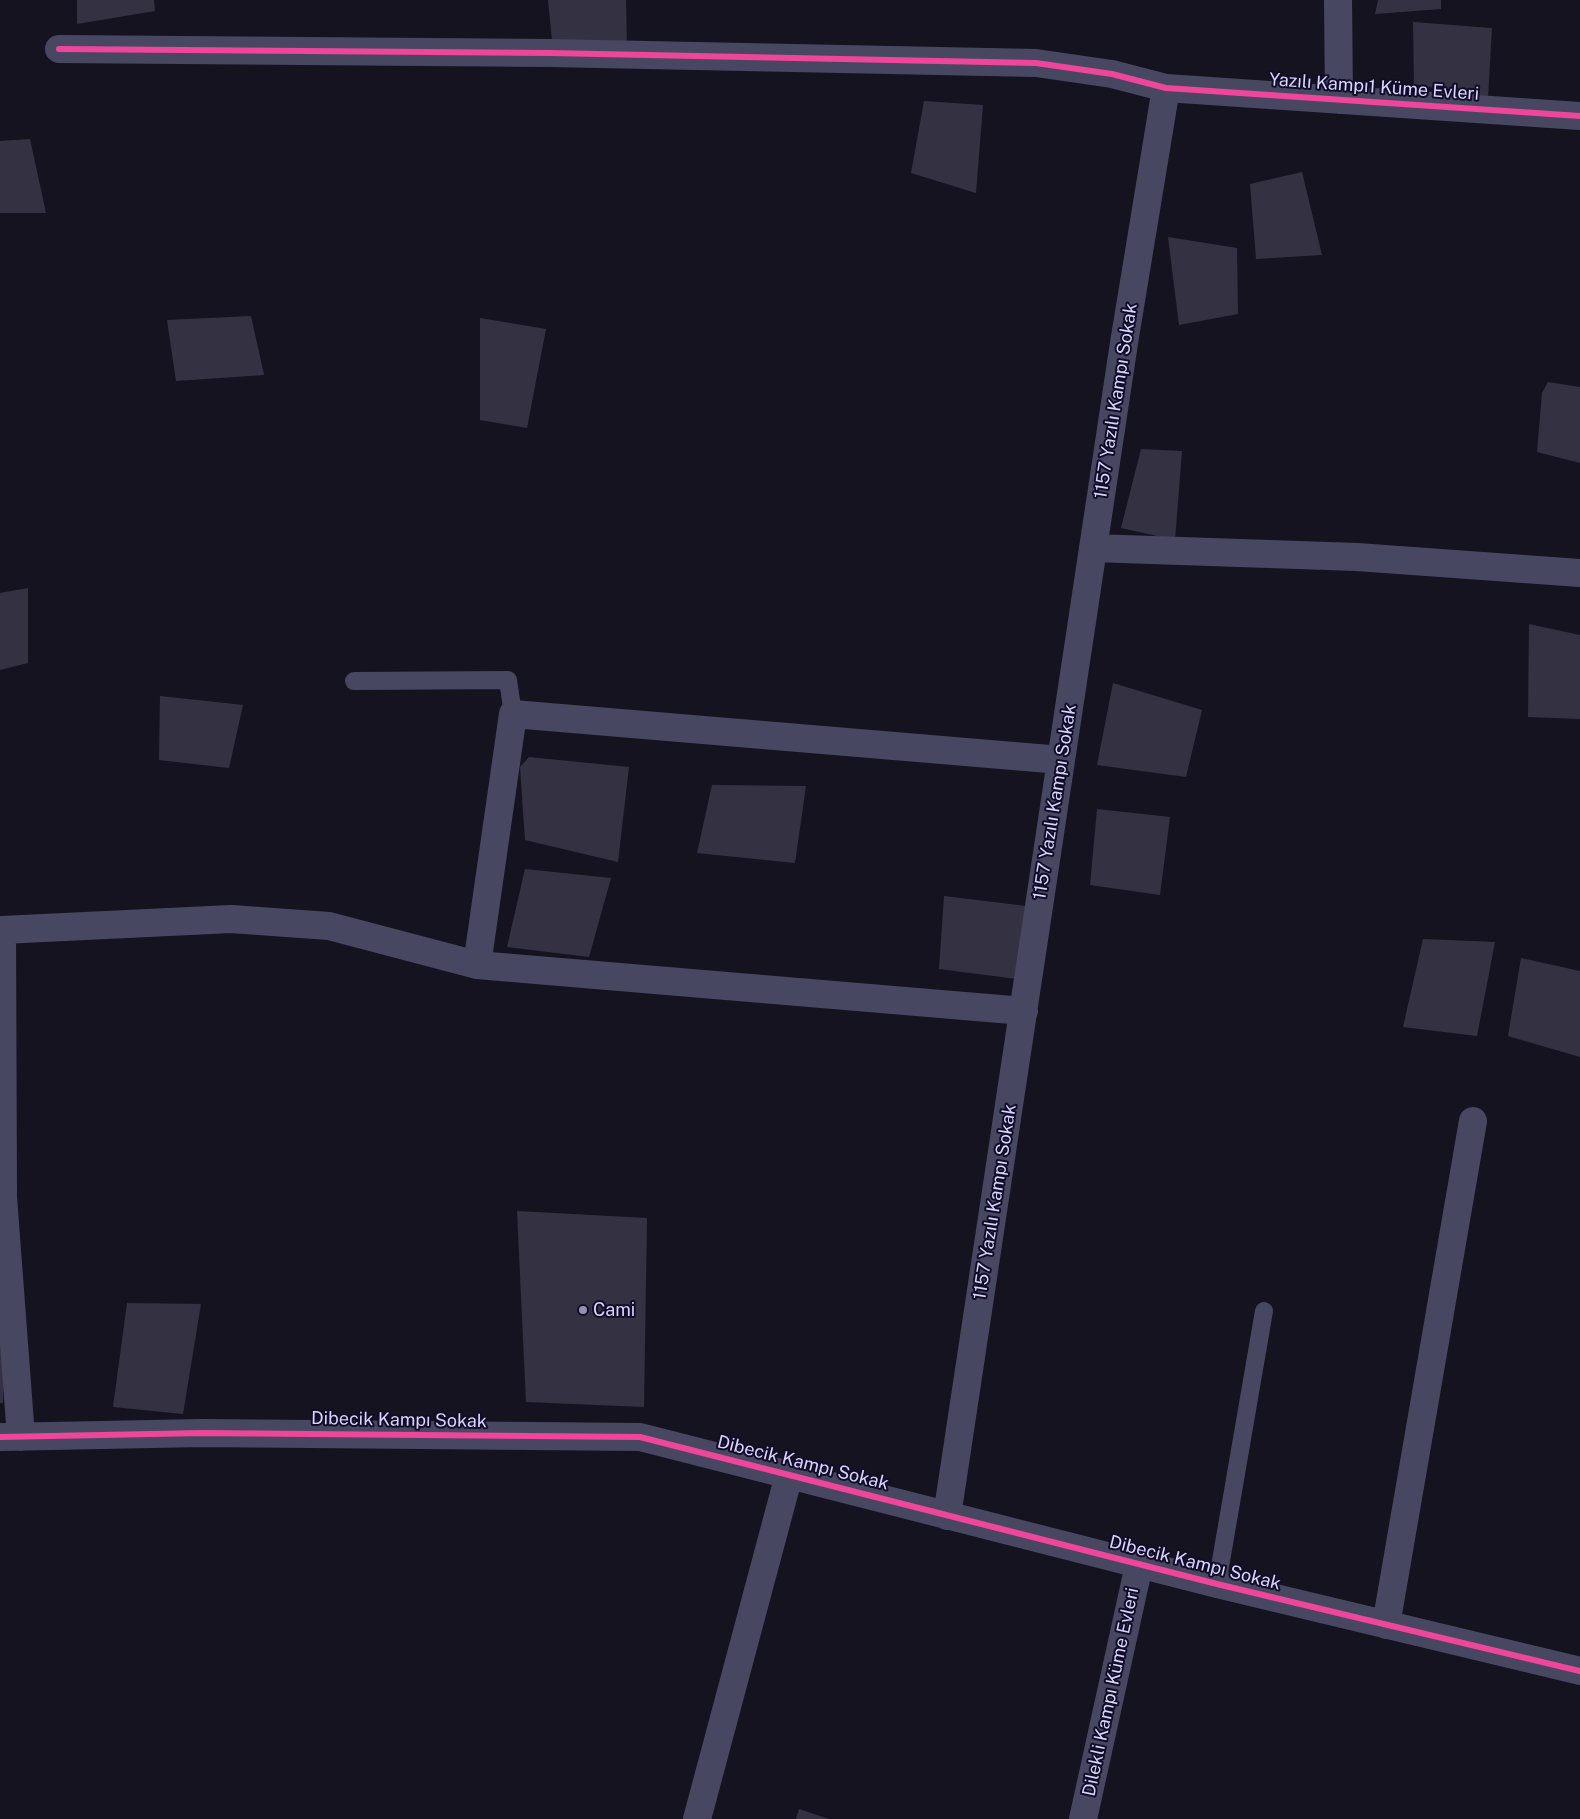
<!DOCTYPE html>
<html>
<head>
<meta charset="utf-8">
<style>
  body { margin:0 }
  canvas { display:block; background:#161320 }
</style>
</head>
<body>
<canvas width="1580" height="1819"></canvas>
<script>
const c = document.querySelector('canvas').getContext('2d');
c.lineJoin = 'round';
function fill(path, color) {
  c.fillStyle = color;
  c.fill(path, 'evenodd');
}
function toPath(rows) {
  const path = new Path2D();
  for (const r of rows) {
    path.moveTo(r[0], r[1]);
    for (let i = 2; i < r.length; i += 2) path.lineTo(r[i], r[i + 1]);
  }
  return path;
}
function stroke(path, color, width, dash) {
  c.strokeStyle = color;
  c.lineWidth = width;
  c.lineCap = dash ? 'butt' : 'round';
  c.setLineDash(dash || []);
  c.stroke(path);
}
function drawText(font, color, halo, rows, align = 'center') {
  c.font = font + ' "Public Sans",sans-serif';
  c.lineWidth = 4;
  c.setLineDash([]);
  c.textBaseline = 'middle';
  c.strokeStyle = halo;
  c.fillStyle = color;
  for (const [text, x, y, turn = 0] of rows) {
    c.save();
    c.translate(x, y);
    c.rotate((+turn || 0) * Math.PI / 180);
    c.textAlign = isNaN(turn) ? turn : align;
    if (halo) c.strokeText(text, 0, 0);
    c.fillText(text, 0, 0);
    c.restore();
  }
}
const building = toPath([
  [77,0,154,0,155,11,77,24],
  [548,0,626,0,627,51,552,40],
  [1378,0,1441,0,1441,9,1375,14],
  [1413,22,1492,28,1488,98,1414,84],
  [924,101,983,105,976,193,911,173],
  [30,139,46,213,0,213,0,141],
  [1302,172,1322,255,1256,259,1250,184],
  [1168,237,1237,248,1238,314,1179,325],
  [251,316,264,375,176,381,167,320],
  [480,318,546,329,527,428,480,420],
  [1548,382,1580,387,1580,463,1537,452,1542,393],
  [1141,449,1182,451,1175,540,1121,528],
  [28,588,28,663,0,670,0,593],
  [1529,624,1580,635,1580,719,1528,717],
  [1113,683,1202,710,1186,777,1097,765],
  [160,696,243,705,229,768,159,760],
  [529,757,629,767,618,862,525,840,520,767],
  [712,785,806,786,795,863,697,853],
  [1097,809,1170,817,1160,895,1090,885],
  [525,869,611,878,589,957,507,947],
  [944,896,1026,906,1017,979,939,969],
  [1423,939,1495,942,1477,1036,1403,1027],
  [1521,958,1580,971,1580,1057,1508,1036],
  [517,1211,647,1218,644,1407,526,1402],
  [127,1303,201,1304,183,1414,113,1407],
  [0,1305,4,1305,3,1403,0,1403],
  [799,1809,829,1819,796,1819]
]);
const lane = toPath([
  [354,681,508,680,513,714],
  [1217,1584,1264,1311]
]);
const street = toPath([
  [1338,0,1339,100],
  [59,49,550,53,1036,63,1112,74,1166,88,1580,116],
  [1093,548,1357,557,1580,573],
  [1024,1011,477,965,513,714,1061,760],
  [0,1437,202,1433,640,1437,1217,1584,1580,1671],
  [21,1437,3,1197,2,930,231,919,329,926,477,965],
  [947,1516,1124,343,1166,88],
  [1386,1625,1473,1121],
  [697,1819,789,1475],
  [1083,1819,1139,1565]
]);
const cycleway = toPath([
  [59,49,550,53,1036,63,1112,74,1166,88,1580,116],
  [0,1437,202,1433,640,1437,1217,1584,1580,1671]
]);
const markers = [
  [583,1310,5,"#9490b1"]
];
const streetNames = [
  ["Yazılı Kampı1 Küme Evleri",1374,87,4],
  ["1157 Yazılı Kampı Sokak",1116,401,-81],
  ["1157 Yazılı Kampı Sokak",1055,802,-81],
  ["1157 Yazılı Kampı Sokak",995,1202,-81],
  ["Dibecik Kampı Sokak",399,1420,1],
  ["Dibecik Kampı Sokak",803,1463,14],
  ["Dibecik Kampı Sokak",1195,1563,14],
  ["Dilekli Kampı Küme Evleri",1111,1692,-78]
];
const poiNames = [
  ["Cami",593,1310]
];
fill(building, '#343142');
stroke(lane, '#484761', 18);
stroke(street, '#484761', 28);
stroke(cycleway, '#ed469a', 6);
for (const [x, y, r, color] of markers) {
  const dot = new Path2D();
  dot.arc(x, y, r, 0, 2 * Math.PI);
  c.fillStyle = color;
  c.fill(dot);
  stroke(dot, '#120d26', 2);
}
drawText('18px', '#d8d3ff', '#120d26', streetNames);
drawText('18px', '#d8d3ff', '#120d26', poiNames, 'left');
</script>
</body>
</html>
